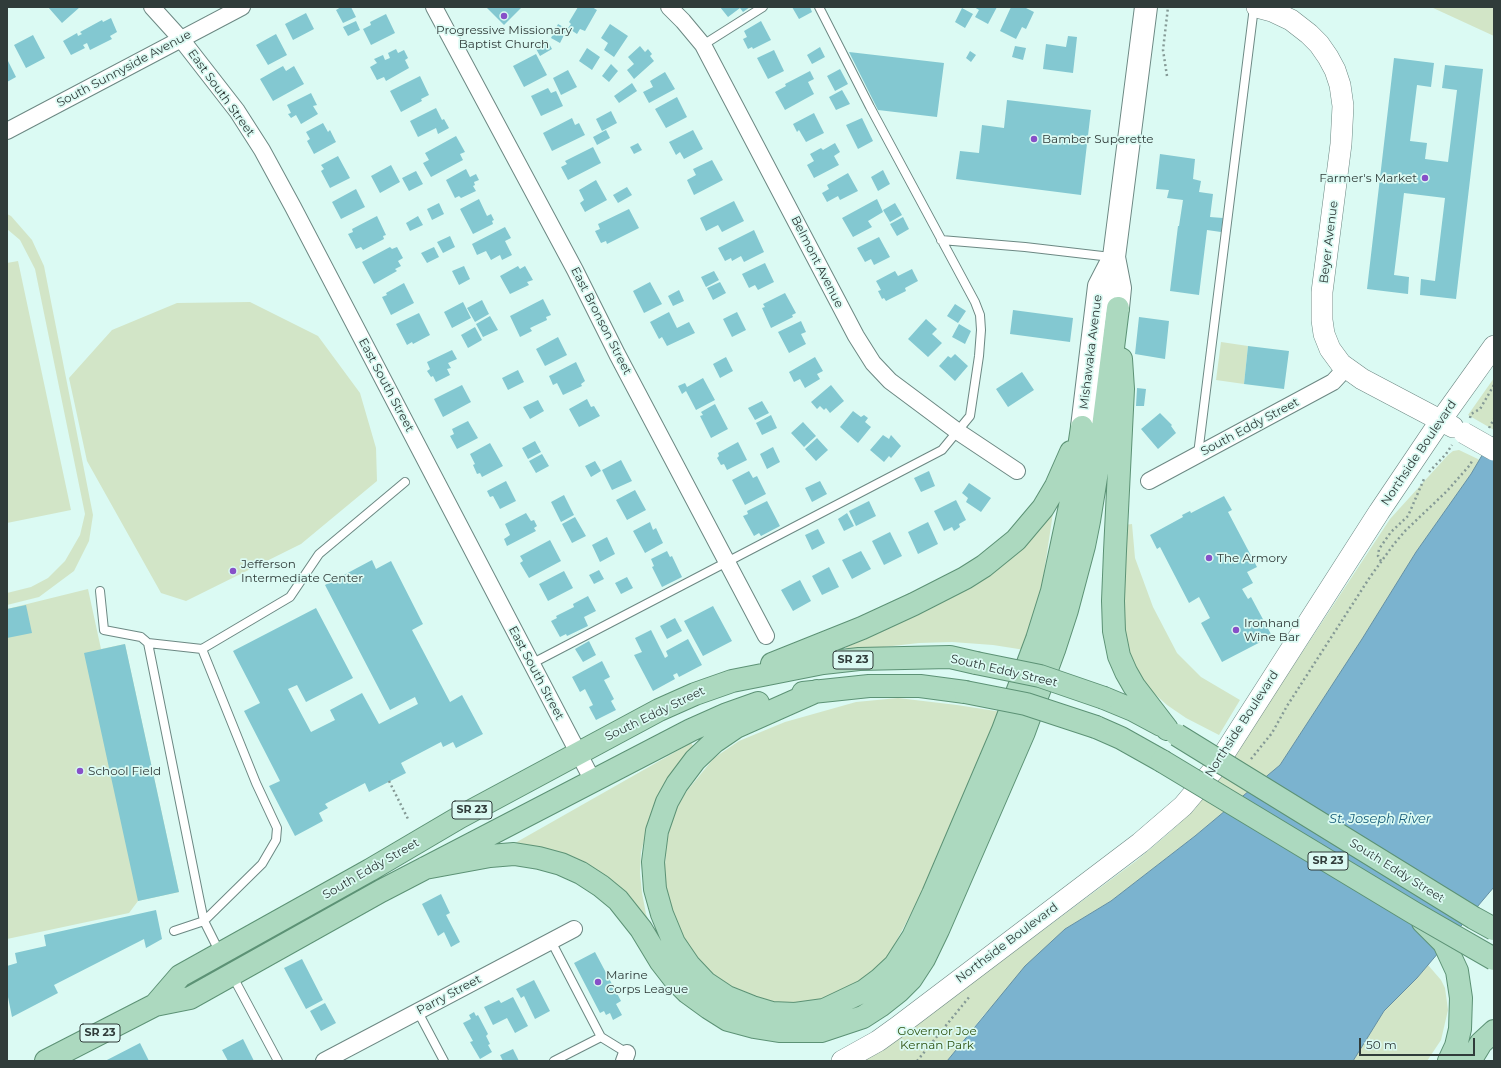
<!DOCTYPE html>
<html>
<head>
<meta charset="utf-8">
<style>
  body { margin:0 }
  #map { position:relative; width:1501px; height:1068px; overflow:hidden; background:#dbfaf3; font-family:Montserrat,sans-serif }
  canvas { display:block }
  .frame { position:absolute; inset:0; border:8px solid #303c3a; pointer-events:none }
  .scale { position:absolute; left:1359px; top:1038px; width:116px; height:18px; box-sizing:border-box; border:2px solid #303c3a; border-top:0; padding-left:5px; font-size:12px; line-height:14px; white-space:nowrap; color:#303c3a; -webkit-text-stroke:3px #dbfaf3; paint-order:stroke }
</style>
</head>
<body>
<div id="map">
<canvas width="1501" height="1068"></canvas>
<div class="frame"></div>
<div class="scale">50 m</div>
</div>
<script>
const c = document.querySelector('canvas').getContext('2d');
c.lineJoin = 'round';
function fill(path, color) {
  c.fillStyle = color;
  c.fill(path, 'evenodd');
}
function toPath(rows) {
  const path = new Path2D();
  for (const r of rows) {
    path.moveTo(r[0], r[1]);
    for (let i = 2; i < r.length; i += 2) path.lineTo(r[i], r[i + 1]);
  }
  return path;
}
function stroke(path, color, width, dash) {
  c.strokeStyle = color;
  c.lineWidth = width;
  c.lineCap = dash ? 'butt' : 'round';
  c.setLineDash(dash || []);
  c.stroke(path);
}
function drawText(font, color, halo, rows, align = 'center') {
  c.font = font + ' Montserrat,sans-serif';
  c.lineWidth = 3.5;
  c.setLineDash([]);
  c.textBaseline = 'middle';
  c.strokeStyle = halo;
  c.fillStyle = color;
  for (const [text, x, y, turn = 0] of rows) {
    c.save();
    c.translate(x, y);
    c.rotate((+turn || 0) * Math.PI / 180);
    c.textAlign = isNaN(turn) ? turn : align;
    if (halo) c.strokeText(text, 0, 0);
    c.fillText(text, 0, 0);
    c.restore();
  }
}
const green = toPath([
  [1431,7,1494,7,1494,36],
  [7,214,11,216,32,240,44,266,93,515,89,541,74,571,39,597,7,605,7,593,31,587,48,578,65,561,80,535,85,514,35,269,20,240,7,229],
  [18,261,71,510,7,523,7,263],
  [250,302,318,336,360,393,376,448,377,481,301,544,186,601,161,593,87,461,69,378,112,330,177,303],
  [1221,342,1248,346,1244,384,1216,380],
  [1494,378,1494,430,1468,415],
  [1459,450,1480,460,1471,474,1416,552,1362,639,1280,765,1195,836,1111,901,1065,929,983,1016,947,1061,862,1061,882,1050,1136,861,1169,833,1194,810,1224,771,1390,519,1448,455,1453,451],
  [1053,513,1040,599,1025,650,993,645,952,642,919,643,848,651,844,644,978,582,1002,566,1024,547],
  [1132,524,1135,558,1153,607,1177,653,1201,677,1240,700,1219,735,1186,718,1167,705,1148,688,1133,669,1121,623,1124,525],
  [88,589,101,649,125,644,179,892,138,901,129,913,7,939,7,609],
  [898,698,957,705,1002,712,919,898,887,959,870,976,816,1003,781,1004,747,996,723,984,701,967,684,944,669,911,664,876,667,841,673,815,686,792,714,758,739,741,785,722,856,702],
  [691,743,694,747,673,771,661,789,652,810,641,852,640,873,642,893,646,914,654,934,630,904,508,847],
  [1428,965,1441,980,1445,988,1448,1010,1441,1040,1427,1061,1353,1061,1384,1011,1417,978]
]);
const water = toPath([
  [1494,435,1494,887,1417,978,1384,1011,1353,1061,947,1061,1025,966,1065,929,1111,901,1195,836,1280,765,1362,639,1416,552,1471,474,1494,435]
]);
const building = toPath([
  [48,7,80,7,62,23],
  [341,7,351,7,356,17,343,23,336,10],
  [486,7,522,7,504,25],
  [578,7,592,7,597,10,585,31,580,29,577,34,568,28,571,24,569,22],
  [720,7,750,7,743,12,740,8,728,17],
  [792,7,810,7,812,12,799,19],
  [974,7,997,7,988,24,975,17,979,10],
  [1011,7,1024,7,1034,12,1026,29,1022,27,1016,39,1000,31],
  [962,8,973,14,965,28,955,22],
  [306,13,314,29,293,40,285,24],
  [386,14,395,33,371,45,363,29,371,25,370,22],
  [111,18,117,32,110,36,112,39,90,50,87,43,83,45,85,48,71,55,63,41,77,33,78,36,82,34,80,32,102,20,103,22],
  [356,21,360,30,348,36,343,27],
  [761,21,771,40,753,49,752,47,748,49,743,39,747,37,744,31],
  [558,24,567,29,560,43,551,38],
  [610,24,628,36,614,57,604,50,608,43,601,38],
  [276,34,287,55,268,65,256,45],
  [33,35,45,58,26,68,14,45],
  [1068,36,1077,37,1073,73,1043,69,1046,44,1066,47],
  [547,40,552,49,540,56,535,47],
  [640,46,645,52,648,49,652,54,650,56,654,61,634,79,627,70,634,64,628,57],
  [1015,46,1026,48,1023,60,1012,57],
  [820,47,825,57,812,64,807,55],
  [587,48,600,57,592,70,579,61],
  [396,49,398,53,404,50,408,58,405,60,409,68,386,81,384,77,377,80,370,67,377,63,374,59,383,55,385,60,390,58,388,53],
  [774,50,784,71,768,79,757,58],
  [970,51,976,55,971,62,966,58],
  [849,52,944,63,937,117,878,110],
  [536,54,547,75,524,87,513,66],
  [1394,58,1434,63,1431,87,1417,85,1410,141,1427,143,1425,159,1448,162,1457,90,1442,88,1445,65,1483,69,1456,299,1420,295,1421,279,1435,281,1445,198,1404,193,1394,275,1409,277,1408,294,1367,289],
  [7,59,16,77,7,82],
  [611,64,618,71,609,82,602,76],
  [283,66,286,71,294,66,304,84,273,101,260,79],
  [840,69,848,84,835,91,827,76],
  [568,70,577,87,561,95,553,78],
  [810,71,814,79,808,82,814,94,785,110,775,92,786,86,785,84],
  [665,72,675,89,649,103,643,92,653,87,650,81],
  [420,76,429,95,421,99,422,101,401,112,390,91],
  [632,83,637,91,619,103,614,96],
  [548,88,551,93,556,91,563,106,541,116,531,96],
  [842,90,850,104,836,110,829,97],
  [311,93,317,105,313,106,318,114,301,124,296,115,291,118,288,114,291,113,287,105],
  [677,97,687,117,666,128,655,109],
  [1007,100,1091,110,1081,195,956,179,960,151,979,153,982,125,1004,128],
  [436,108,442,120,444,119,449,128,438,134,436,128,418,137,410,121],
  [611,111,617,123,602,131,596,119],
  [814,113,824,133,806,142,799,130,797,132,793,124],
  [572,118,575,125,579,123,585,135,552,151,543,133],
  [862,118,873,141,858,149,846,125],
  [323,123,328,132,330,130,336,142,314,154,307,141,310,139,306,132],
  [606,130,610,138,597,145,593,137],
  [693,130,703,149,684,159,680,152,676,155,669,142],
  [456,136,465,152,460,154,463,160,431,177,423,163,429,160,425,153],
  [638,143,642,150,634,154,630,147],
  [835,143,840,152,834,156,839,165,814,178,807,165,814,161,810,154,821,148,823,150],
  [593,147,601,163,568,180,561,167,567,164,565,161],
  [1160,154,1195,159,1193,179,1201,181,1199,192,1213,194,1210,217,1223,218,1221,232,1207,230,1199,295,1170,291,1178,226,1179,226,1183,200,1167,198,1169,190,1156,189],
  [338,156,350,178,330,188,321,171,324,169,321,165],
  [712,160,723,180,694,195,687,180,696,175,693,169],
  [391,165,400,182,380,193,371,176],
  [466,169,470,177,476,174,479,180,474,182,475,185,473,186,476,191,461,198,459,196,455,198,446,180],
  [883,170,890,184,878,191,871,177],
  [416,171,423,184,409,191,402,178],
  [848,173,858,191,840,200,838,196,827,202,822,193,829,189,827,185],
  [596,180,607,200,585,212,580,203,584,200,579,190],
  [627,187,632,195,618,203,613,195],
  [356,189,365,207,341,219,332,202],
  [479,199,487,216,491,214,494,220,492,221,493,224,473,234,460,209],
  [877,199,883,212,868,221,872,227,853,237,842,218],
  [734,201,744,221,722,232,718,225,706,231,700,218],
  [439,203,444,214,432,220,427,209],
  [895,203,902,215,890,222,883,210],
  [629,209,639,228,607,244,606,241,601,243,595,231,600,229,598,224],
  [377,216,386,235,383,236,384,239,363,250,361,247,356,249,348,234,353,232,352,229],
  [418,216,423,225,410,231,406,223],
  [903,217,909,229,897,236,890,224],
  [505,227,511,238,505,241,512,255,502,260,500,255,491,260,486,251,477,255,472,244],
  [754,230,764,252,744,262,741,256,732,261,731,258,725,261,718,248],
  [450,236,455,247,443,253,437,242],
  [879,237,890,257,874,265,871,259,865,262,857,248],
  [390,247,392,249,397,247,403,258,398,261,401,266,395,269,397,271,374,284,362,262],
  [434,247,439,257,427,263,421,253],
  [765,263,774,282,758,290,755,285,749,288,742,274],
  [464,266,470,279,459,285,452,271],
  [518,266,520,269,525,266,533,280,527,282,529,285,510,294,500,276],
  [912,269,918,281,905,288,906,291,886,301,884,298,882,299,878,291,881,290,876,281,895,271,898,276],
  [714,271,719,280,706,287,701,277],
  [650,282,662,304,644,313,633,291],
  [720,282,726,293,713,300,707,288],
  [404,283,414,303,391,315,382,297,387,295,386,293],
  [679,290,684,301,673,306,668,296],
  [785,293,796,313,792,315,793,317,771,328,762,308,765,307,763,304],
  [543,299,551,315,546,317,547,320,530,328,532,331,520,337,510,316],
  [482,300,489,314,475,322,467,308],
  [463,302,471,318,452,328,444,312],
  [955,304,966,311,958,323,947,316],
  [1013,310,1073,318,1070,342,1010,334],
  [669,312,677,328,689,322,695,333,667,346,662,337,659,339,650,322],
  [737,312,746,330,732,337,723,319],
  [419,313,430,335,413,344,412,342,407,345,396,324],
  [490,316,498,330,483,337,476,324],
  [1139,317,1169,321,1165,359,1135,354],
  [926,319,937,329,932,334,942,343,928,357,908,339],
  [801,321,806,332,801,334,806,344,789,353,778,332],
  [959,324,971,331,965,344,952,337],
  [475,327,482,340,468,348,461,335],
  [558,337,567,355,545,366,536,349],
  [1248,346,1289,351,1284,389,1244,384],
  [452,350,457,359,448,363,451,368,447,369,450,375,436,382,433,376,431,377,427,371,430,369,427,362],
  [955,354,968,366,955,381,939,366,948,356,951,358],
  [726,357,733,371,720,378,713,364],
  [815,357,823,371,817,374,820,379,805,388,800,379,794,382,789,372],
  [576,362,585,381,581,384,582,386,563,395,557,383,553,385,549,376],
  [518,370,524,382,508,390,502,378],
  [1022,372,1034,390,1008,407,996,389],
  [703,378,715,400,696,410,686,391,682,394,678,386,685,383,687,387],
  [462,385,471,402,443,417,434,399],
  [831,385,844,401,830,413,826,408,824,410,820,406,817,409,811,402],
  [1137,388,1146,389,1144,406,1136,406],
  [587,399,591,407,594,406,600,416,579,427,569,409],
  [538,400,544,411,530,419,523,407],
  [762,401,769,413,755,420,748,408],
  [715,404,728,429,711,438,700,416,703,415,701,412],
  [853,411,861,417,864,415,868,418,865,422,871,427,858,443,840,427],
  [1160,413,1172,425,1171,426,1176,433,1158,449,1141,429],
  [771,415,777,428,762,435,756,423],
  [468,421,478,438,457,449,450,436,454,434,452,429],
  [803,422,816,436,804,447,791,433],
  [883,435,889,439,891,435,901,446,891,458,889,456,884,462,870,450],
  [817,438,828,450,816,461,805,449],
  [535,441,541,452,528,459,522,448],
  [738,442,747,460,727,470,724,464,721,465,717,458,719,456,718,453],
  [490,443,503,466,482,477,480,473,477,474,473,465,475,464,470,454],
  [773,447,780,462,767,469,760,454],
  [542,454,549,466,536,473,529,461],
  [621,460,632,481,612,490,602,470],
  [595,461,601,471,591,477,585,466],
  [749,471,753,478,757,476,766,494,745,505,732,480],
  [929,471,935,486,921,492,914,478],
  [506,481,516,501,500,509,493,496,490,497,487,491],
  [820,481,827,494,812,502,805,488],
  [969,483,991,498,981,512,966,502,968,498,962,493],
  [635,490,646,510,627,520,616,500],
  [564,495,574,515,561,522,551,502],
  [1224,496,1232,510,1228,512,1257,567,1247,572,1253,583,1242,589,1248,599,1251,597,1272,636,1222,662,1201,623,1210,618,1199,597,1189,603,1160,547,1157,549,1150,535,1183,517,1182,515,1190,511,1191,513],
  [956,500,966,520,959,524,960,527,954,531,952,527,944,531,934,511],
  [767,501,780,526,761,536,759,533,754,536,743,516,748,514,747,511],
  [869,501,876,516,856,526,849,511],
  [526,513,531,521,534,520,537,526,534,528,536,531,507,546,504,539,510,535,505,524],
  [847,513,854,526,844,531,838,519],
  [575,517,586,536,572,543,562,524],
  [650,522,653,530,656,528,663,543,645,553,633,531],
  [928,522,938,544,918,554,908,532],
  [818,529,825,543,812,550,805,535],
  [890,532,902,556,884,565,872,541],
  [607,537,615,554,600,562,592,545],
  [550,540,561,561,529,578,520,563,523,561,520,556],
  [667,551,670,557,672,556,682,577,662,587,652,567,654,566,651,559],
  [861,551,871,569,852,579,842,560],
  [372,560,376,569,391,561,423,624,412,630,450,702,462,695,483,734,456,748,453,742,443,747,441,742,401,763,406,773,369,792,365,783,325,804,328,808,319,813,323,821,295,836,269,786,280,781,244,711,260,703,233,651,316,608,353,678,306,702,297,685,288,689,311,732,335,720,330,710,362,693,379,724,418,704,415,697,390,710,325,585],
  [829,567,839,587,822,595,812,576],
  [599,570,604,579,594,584,589,575],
  [564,571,573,588,548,601,539,584],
  [627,577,633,588,621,594,615,583],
  [800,580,811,601,793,611,781,590],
  [588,596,596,611,584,617,588,626,567,636,566,634,560,637,551,621,557,618,556,616,574,607,573,604],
  [26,605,32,633,7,638,7,609],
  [713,606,732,641,703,656,684,621],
  [675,618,682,631,667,639,660,626],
  [651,630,665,658,668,656,666,651,688,639,702,665,679,677,677,673,673,675,675,679,653,691,634,655,642,652,635,638],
  [589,641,596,655,583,662,575,649],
  [125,644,179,892,138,901,84,653],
  [602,661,610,677,604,680,614,699,611,701,616,710,596,720,589,707,593,705,585,689,580,692,572,677],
  [441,894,450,913,446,915,460,942,451,947,444,932,438,936,422,904],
  [156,910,162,939,146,948,144,939,54,985,58,993,12,1017,7,992,7,966,17,963,15,953,46,946,44,935],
  [595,952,621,1001,616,1004,622,1015,613,1020,610,1013,606,1015,604,1011,600,1013,574,963],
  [302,959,323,1000,306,1009,284,968],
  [534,980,550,1011,535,1019,524,996,521,998,516,989],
  [513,997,528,1026,515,1033,507,1018,493,1025,484,1007,499,1000,501,1003],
  [325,1003,336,1023,321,1031,310,1011],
  [474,1012,476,1016,478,1015,488,1034,486,1036,490,1044,488,1045,492,1052,480,1059,470,1042,473,1041,463,1023,471,1019,469,1015],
  [243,1039,254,1061,228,1061,222,1050],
  [140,1043,149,1061,105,1061],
  [513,1049,519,1061,503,1061,500,1055]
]);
const path = toPath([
  [1167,76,1163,50,1168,7],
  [1470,418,1471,414,1480,409,1494,385],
  [1489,428,1494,419],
  [1429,472,1446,454,1452,445],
  [1381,561,1378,556,1379,549,1391,532,1408,516,1424,479],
  [1251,759,1272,733,1287,706,1370,577,1394,544,1405,531,1447,491,1470,465,1473,459],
  [389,781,409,821],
  [917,1061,970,996]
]);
const service = toPath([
  [703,45,763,7],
  [941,240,1025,247,1111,257],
  [1198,454,1254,7],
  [100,591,104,630,141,637,148,643],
  [202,649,290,597,319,554,405,482],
  [531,664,942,450,970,416,979,356,981,330,980,315,975,302,870,107,819,7],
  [174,931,204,921,262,864,276,840,277,828,256,783,202,649,148,643,199,897,204,921,220,953],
  [551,941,601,1037],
  [232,975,278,1061],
  [418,1012,444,1061],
  [554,1061,601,1037,627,1053]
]);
const minor = toPath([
  [152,7,181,39,237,111,262,150,293,207,593,781],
  [434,7,575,270,617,354,766,636],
  [669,7,683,21,703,45,856,336,873,363,890,381,957,431,1017,471],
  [7,131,242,7],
  [1149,481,1333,382,1346,368],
  [324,1061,574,929],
  [624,1061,627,1053]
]);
const tertiary = toPath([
  [1257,7,1272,11,1291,20,1309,34,1319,44,1328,57,1335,70,1340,85,1343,106,1341,144,1322,292,1322,320,1324,334,1330,349,1341,364,1362,379,1453,427],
  [842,1061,878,1041,896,1028,1140,843,1183,806,1215,768,1379,512,1441,420,1494,346]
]);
const secondary = toPath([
  [1118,308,1120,288,1114,257,1146,7],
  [1082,427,1099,286,1114,257]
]);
const primary = toPath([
  [1121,359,1123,389,1115,551,1113,601,1114,631,1119,656,1126,672,1134,686,1167,729],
  [772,664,862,628,914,604,965,578,984,566,1016,540,1043,508,1056,486,1071,452],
  [817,691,736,727,714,742,695,760,677,784,667,802,657,831,653,862,655,889,662,914,674,943,689,965,706,983,727,997,752,1007,772,1013,795,1014,824,1010,864,991,880,979,895,965,913,937,933,894,1003,730,1037,639,1052,591,1071,501,1082,427],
  [803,693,869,686,920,686,965,692],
  [1104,698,1133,710,1161,725],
  [1096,727,1121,738,1162,761],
  [425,868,490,856,514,854,539,858,561,864,581,873,601,886,618,900,641,929,661,962,675,980,687,992,709,1008,728,1020,754,1027,779,1031,821,1031,863,1017,880,1006,899,991,911,979,924,959,938,930,1024,732,1054,650,1067,610,1084,546,1089,521,1099,459,1118,308],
  [1423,922,1444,943,1457,971,1461,998,1460,1029,1456,1046,1449,1061],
  [155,1005,180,976,370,870,460,817,659,710,695,694,732,681,823,663,859,659,950,657,976,663],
  [46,1061,155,1005,190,998,381,891,691,730,727,714,758,703],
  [1470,1061,1481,1043,1494,1031]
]);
const tertiaryBridge = toPath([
  [1464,433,1494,450]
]);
const primaryBridge = toPath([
  [976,663,1040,676,1104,698],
  [965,692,1026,704,1096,727],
  [1177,735,1474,918,1494,929],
  [1162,761,1414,913,1494,959]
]);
const markers = [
  [504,16,4,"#8750c8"],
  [1034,139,4,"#8750c8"],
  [1425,178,4,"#8750c8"],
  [1209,558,4,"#8750c8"],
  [233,571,4,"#8750c8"],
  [1236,630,4,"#8750c8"],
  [80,771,4,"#8750c8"],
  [598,982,4,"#8750c8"]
];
const shields = [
  [853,660,40],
  [472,810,40],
  [1328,861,40],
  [100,1033,40]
];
const shieldNames = [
  ["SR 23",853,660],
  ["SR 23",472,810],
  ["SR 23",1328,861],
  ["SR 23",100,1033]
];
const poiNames = [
  ["Progressive Missionary",504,30,"center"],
  ["Baptist Church",504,44,"center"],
  ["Bamber Superette",1042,139],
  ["Farmer's Market",1417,178,"right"],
  ["The Armory",1217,558],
  ["Jefferson",241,564],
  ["Intermediate Center",241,578],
  ["Ironhand",1244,623],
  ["Wine Bar",1244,637],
  ["School Field",88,771],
  ["Marine",606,975],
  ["Corps League",606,989]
];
const streetNames = [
  ["South Sunnyside Avenue",124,69,-28],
  ["East South Street",221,93,54],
  ["Beyer Avenue",1329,242,-83],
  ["Belmont Avenue",817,262,63],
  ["East Bronson Street",601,321,63],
  ["Mishawaka Avenue",1091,352,-83],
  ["East South Street",386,385,62],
  ["South Eddy Street",1250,427,-28],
  ["Northside Boulevard",1419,453,-56],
  ["South Eddy Street",1004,671,13],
  ["East South Street",536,673,62],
  ["South Eddy Street",655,714,-26],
  ["Northside Boulevard",1242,724,-57],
  ["South Eddy Street",371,869,-30],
  ["South Eddy Street",1397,871,32],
  ["Northside Boulevard",1007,943,-37],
  ["Parry Street",449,995,-28]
];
const parkNames = [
  ["Governor Joe",937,1031],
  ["Kernan Park",937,1045]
];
const waterNames = [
  ["St. Joseph River",1380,819]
];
fill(green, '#d2e5c7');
fill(water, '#7bb3cf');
stroke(water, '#648fa2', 1);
fill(building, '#83c8d1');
stroke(service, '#6c8883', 10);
stroke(minor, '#6c8883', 18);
stroke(tertiary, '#6c8883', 22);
stroke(secondary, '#6c8883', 24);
stroke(primary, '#5c9275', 24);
stroke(path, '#859a96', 2.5, [2, 3]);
stroke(service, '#fff', 8);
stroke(minor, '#fff', 16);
stroke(tertiary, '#fff', 21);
stroke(secondary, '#fff', 22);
stroke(primary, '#acd9bf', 22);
stroke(tertiaryBridge, '#6c8883', 22, []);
stroke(primaryBridge, '#5c9275', 24, []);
stroke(tertiaryBridge, '#fff', 21);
stroke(primaryBridge, '#acd9bf', 22);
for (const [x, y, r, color] of markers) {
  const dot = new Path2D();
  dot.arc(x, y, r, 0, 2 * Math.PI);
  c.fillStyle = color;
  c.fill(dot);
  stroke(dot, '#dbfaf3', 1.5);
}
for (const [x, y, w] of shields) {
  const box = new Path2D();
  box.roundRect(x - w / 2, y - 9, w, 18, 3);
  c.fillStyle = '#dbfaf3';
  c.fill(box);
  stroke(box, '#303c3a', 1);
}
drawText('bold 11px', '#303c3a', null, shieldNames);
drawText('12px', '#303c3a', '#dbfaf3', poiNames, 'left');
drawText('12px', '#303c3a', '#dbfaf3', streetNames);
drawText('12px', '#2f5312', '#dbfaf3', parkNames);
drawText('italic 13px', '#175d7a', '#dbfaf3', waterNames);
</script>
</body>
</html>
